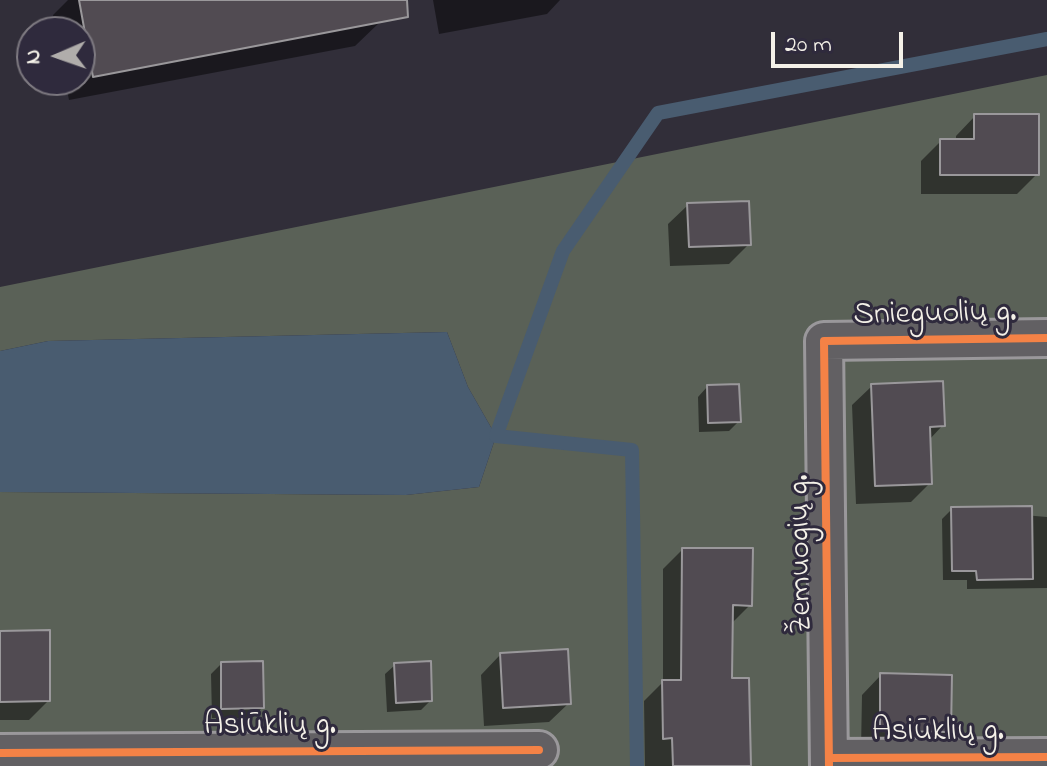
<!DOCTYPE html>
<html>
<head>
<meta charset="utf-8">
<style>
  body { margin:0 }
  #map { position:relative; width:1047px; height:766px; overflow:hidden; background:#312e39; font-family:"Indie Flower",sans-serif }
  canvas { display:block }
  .north { position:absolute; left:16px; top:16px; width:80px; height:80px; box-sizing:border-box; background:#2f2a3d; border:2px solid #7e7a81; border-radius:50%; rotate:268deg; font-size:22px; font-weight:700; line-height:32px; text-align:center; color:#f4f1e8 }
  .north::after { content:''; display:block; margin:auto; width:28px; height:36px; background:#b0adab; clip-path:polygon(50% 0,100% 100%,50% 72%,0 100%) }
  .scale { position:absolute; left:771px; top:32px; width:132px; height:36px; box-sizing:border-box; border:4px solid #f4f1e8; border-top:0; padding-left:10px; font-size:24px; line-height:28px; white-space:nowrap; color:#f4f1e8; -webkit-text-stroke:6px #2f2a3d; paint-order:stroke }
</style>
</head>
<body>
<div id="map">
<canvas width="1047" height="766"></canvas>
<div class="north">N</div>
<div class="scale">20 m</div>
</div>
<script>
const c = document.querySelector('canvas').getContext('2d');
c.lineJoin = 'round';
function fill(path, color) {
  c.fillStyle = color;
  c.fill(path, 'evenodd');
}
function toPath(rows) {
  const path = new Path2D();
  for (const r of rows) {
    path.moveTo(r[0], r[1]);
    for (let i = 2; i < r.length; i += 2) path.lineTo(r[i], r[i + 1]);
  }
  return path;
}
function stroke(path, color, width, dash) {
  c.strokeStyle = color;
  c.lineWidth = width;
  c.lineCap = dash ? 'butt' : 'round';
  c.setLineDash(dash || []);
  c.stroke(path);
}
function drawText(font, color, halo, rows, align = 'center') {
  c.font = font + ' "Indie Flower",sans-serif';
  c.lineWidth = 6;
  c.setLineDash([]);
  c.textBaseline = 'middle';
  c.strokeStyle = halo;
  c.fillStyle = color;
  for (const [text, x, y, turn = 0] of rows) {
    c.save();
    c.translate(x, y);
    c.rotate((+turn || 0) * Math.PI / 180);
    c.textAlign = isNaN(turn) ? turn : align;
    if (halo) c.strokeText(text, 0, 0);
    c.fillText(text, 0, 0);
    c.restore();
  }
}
const green = toPath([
  [1047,75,1047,766,0,766,0,492,406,495,479,487,496,436,468,387,447,332,48,341,0,351,0,287]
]);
const water = toPath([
  [447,332,468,387,496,436,479,487,406,495,0,492,0,351,48,341]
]);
const shadow = toPath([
  [68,0,375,0,380,22,355,46,69,100,65,80,80,80,80,32,56,32,53,15],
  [433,0,560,0,547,14,439,34],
  [975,116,1037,174,1017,194,921,194,921,161,941,141,956,141,956,136],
  [688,205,749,244,729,264,670,266,668,224],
  [872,386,943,425,929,440,930,483,911,502,856,504,852,405],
  [707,387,739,421,729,431,699,432,698,397],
  [952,509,1047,517,1047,588,967,589,967,580,943,580,942,519],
  [682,550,750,605,730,625,730,680,749,766,645,766,644,701,663,682,663,569],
  [0,633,48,701,29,720,0,720],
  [500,655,569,703,549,722,484,726,481,675],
  [221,664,262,708,252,718,212,718,211,674],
  [395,665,430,701,421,710,387,712,385,674],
  [881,675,949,731,930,750,861,749,862,695]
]);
const stream = toPath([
  [637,766,632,450,496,436,563,251,658,113,1047,39]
]);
const building = toPath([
  [79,0,407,0,408,17,93,77,79,0],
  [974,114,1039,114,1039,175,940,175,940,139,974,139,974,114],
  [749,201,751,245,689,247,687,203,749,201],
  [943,381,945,426,930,427,932,484,875,486,871,384,943,381],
  [739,384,741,422,708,423,707,385,739,384],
  [1032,506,1033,579,977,580,976,571,952,571,951,507,1032,506],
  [682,548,753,548,752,606,733,605,732,678,749,678,751,766,673,766,672,738,663,739,662,680,681,680,682,548],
  [50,630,50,701,0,702,0,631,50,630],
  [568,649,571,704,503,708,500,653,568,649],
  [263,661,264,708,221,709,221,662,263,661],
  [431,661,432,701,396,703,394,663,431,661],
  [880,673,952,675,951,732,880,731,880,673]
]);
const street = toPath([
  [0,753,539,750],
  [829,758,1047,757],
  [829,766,824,341,1047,338]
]);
const cycleway = toPath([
  [0,753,539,750],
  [829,758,1047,757],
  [829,766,824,341,1047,338]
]);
const streetNames = [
  ["Snieguolių g.",935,316,-1],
  ["Žemuogių g.",803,554,-91],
  ["Asiūklių g.",270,728],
  ["Asiūklių g.",938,734]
];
fill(green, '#5a6157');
fill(water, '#495c70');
fill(shadow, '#0007');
stroke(stream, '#495c70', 14);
fill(building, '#514b52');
stroke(building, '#9a989b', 2);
stroke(street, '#9a989b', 42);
stroke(street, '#626063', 36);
stroke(cycleway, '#f48246', 8);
drawText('32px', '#f4f1e8', '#2f2a3d', streetNames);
</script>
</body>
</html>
